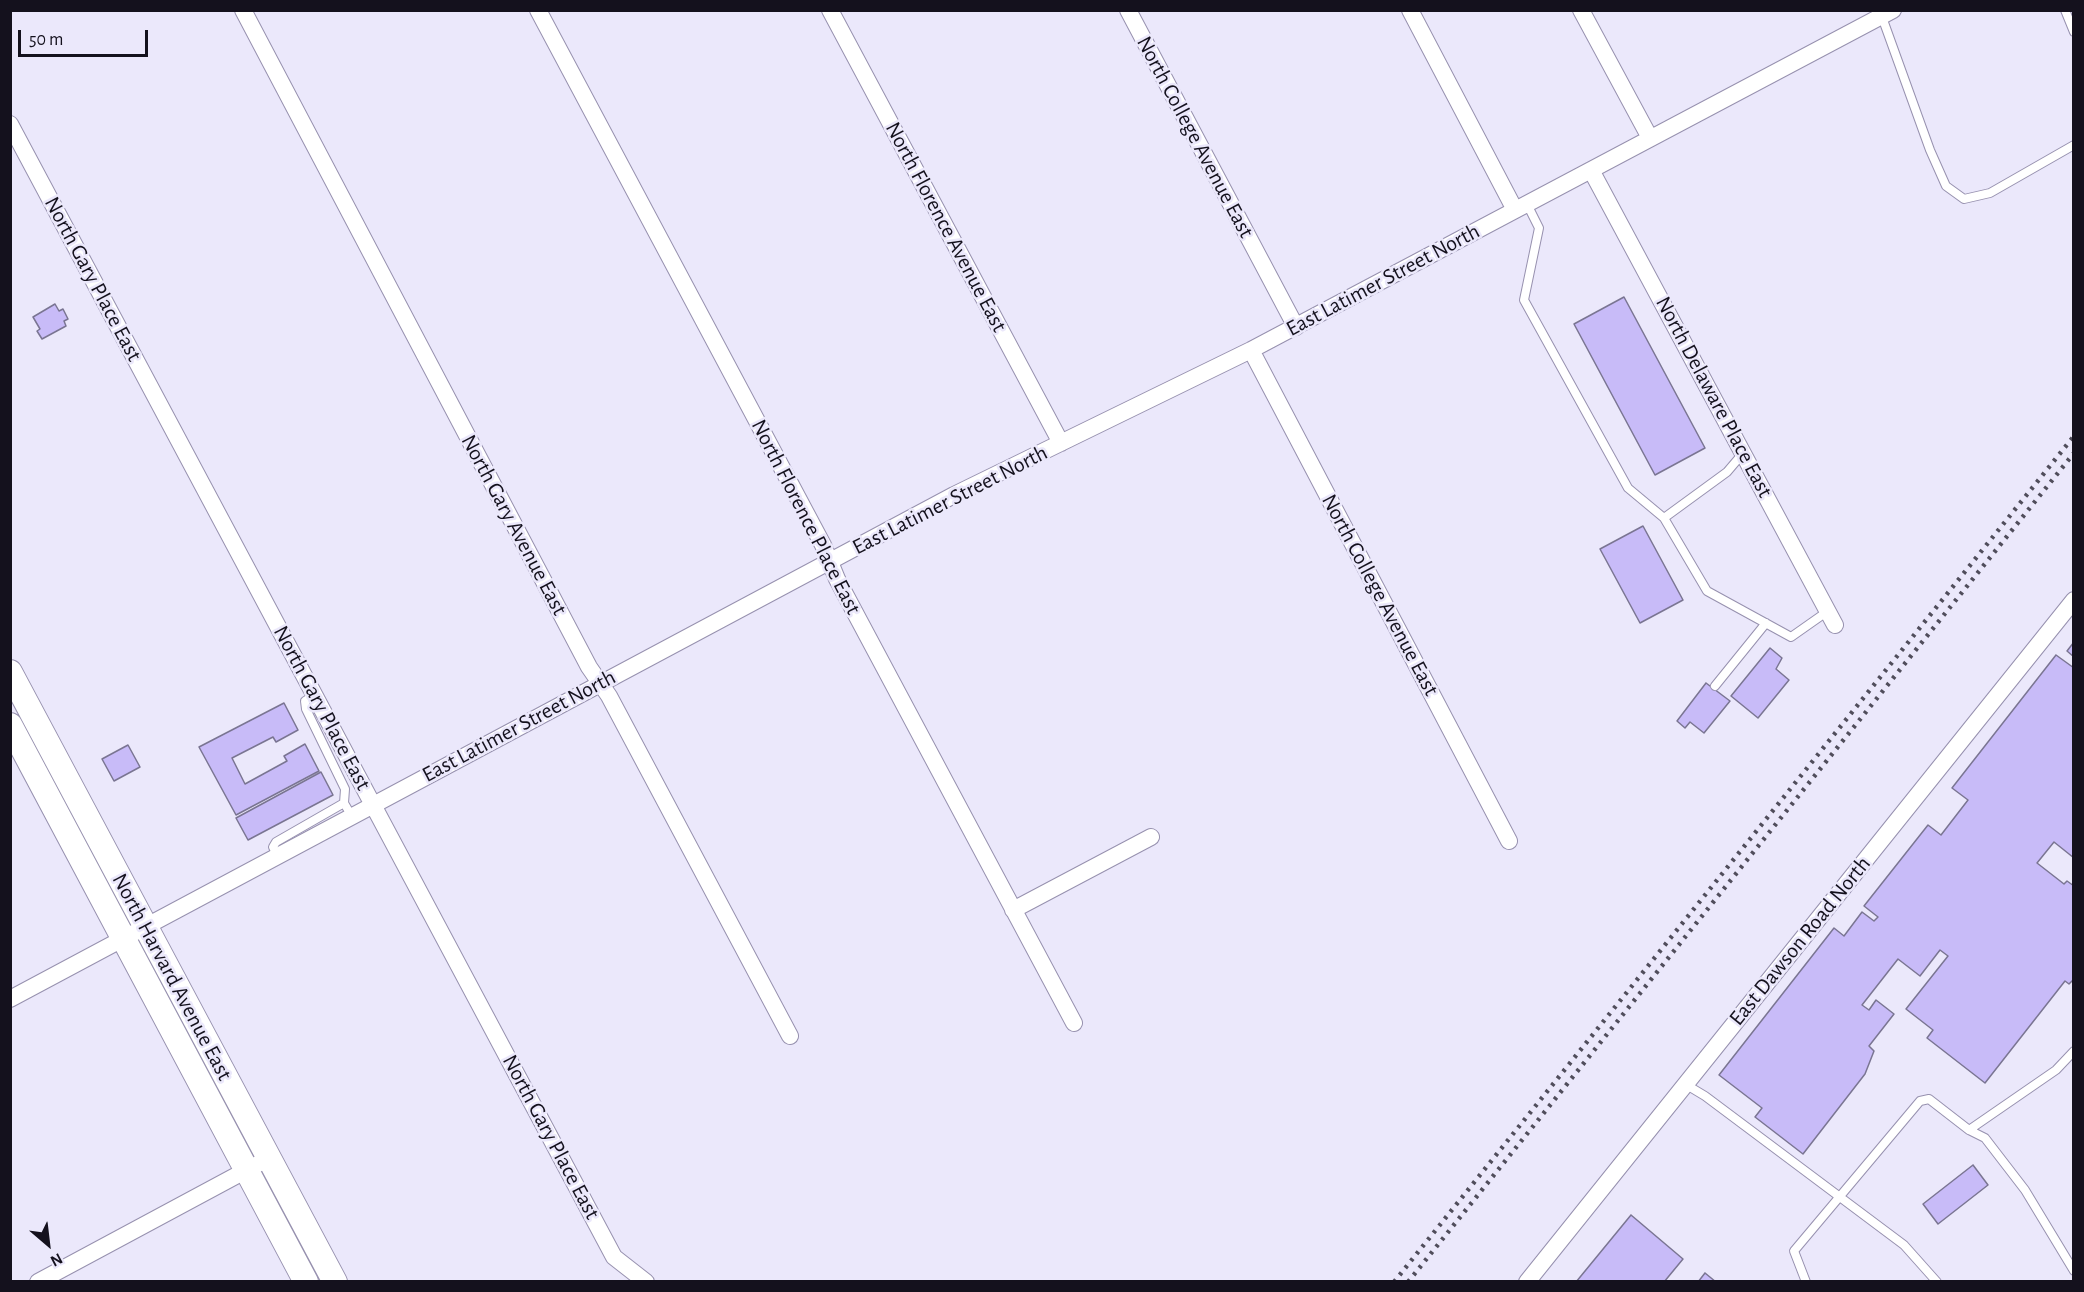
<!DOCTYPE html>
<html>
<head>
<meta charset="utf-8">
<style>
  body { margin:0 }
  #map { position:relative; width:2084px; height:1292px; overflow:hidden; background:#ebe8fb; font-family:"Alegreya Sans",sans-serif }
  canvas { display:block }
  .frame { position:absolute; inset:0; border:12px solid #14111d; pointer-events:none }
  .north { position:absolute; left:18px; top:1214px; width:60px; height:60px; -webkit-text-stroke:4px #ebe8fb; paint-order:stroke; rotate:152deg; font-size:16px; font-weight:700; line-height:24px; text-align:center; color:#14111d }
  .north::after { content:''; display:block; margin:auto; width:21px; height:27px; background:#14111d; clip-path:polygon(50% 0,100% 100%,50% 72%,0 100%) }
  .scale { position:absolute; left:18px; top:30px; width:130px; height:27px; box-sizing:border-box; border:3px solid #14111d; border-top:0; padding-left:8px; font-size:18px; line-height:21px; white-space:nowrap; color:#14111d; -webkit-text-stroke:4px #ebe8fb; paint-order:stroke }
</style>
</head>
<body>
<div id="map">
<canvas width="2084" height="1292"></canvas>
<div class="frame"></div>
<div class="north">N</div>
<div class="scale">50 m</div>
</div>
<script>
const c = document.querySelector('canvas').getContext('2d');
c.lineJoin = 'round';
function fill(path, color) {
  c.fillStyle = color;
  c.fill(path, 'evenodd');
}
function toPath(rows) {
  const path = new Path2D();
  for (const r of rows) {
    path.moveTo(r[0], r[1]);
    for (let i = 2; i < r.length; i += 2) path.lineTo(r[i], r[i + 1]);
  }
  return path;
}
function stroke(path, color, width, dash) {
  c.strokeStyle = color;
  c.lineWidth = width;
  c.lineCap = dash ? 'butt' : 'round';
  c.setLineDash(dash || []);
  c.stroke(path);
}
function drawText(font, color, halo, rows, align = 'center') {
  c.font = font + ' "Alegreya Sans",sans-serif';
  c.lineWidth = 5;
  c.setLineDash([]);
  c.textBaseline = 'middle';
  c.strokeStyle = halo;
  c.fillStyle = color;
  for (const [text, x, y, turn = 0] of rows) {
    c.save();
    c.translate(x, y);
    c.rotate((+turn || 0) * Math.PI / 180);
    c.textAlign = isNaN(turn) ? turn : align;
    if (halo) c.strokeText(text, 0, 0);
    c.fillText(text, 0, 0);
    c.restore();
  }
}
const building = toPath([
  [1624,297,1705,448,1655,475,1574,324,1624,297],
  [55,304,59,311,63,309,68,319,64,321,66,326,42,339,37,331,40,329,33,317,55,304],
  [1643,526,1683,600,1640,623,1600,549,1643,526],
  [2074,642,2074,657,2067,651,2074,642],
  [1770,648,1782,658,1776,669,1789,680,1758,718,1731,696,1770,648],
  [2056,655,2074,668,2074,858,2054,842,2037,863,2064,884,2067,881,2074,886,2074,979,2069,984,2065,981,1985,1083,1927,1038,1933,1030,1906,1009,1948,956,1940,950,1920,976,1898,959,1862,1005,1869,1010,1876,1000,1894,1014,1869,1046,1874,1051,1865,1074,1803,1154,1755,1117,1762,1108,1719,1075,1834,928,1844,936,1862,912,1874,921,1878,917,1864,906,1928,825,1941,835,1968,800,1952,788,2056,655],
  [1706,683,1730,701,1704,733,1690,722,1685,728,1677,721,1706,683],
  [284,703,298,730,276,742,273,737,232,758,245,784,287,761,284,756,305,744,319,771,236,815,199,747,284,703],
  [128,745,140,767,114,781,102,759,128,745],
  [321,772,333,795,248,840,236,818,321,772],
  [1973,1165,1988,1185,1938,1224,1923,1204,1973,1165],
  [1631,1215,1683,1259,1664,1282,1576,1282,1631,1215],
  [1705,1273,1716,1282,1698,1282,1705,1273]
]);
const lane = toPath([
  [2065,10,2074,32],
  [1882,17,1930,150,1946,186,1964,199,1990,193,2074,145],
  [1527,204,1539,228,1524,300,1628,488,1664,518,1707,591,1791,637,1828,611],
  [1664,518,1727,472,1744,452],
  [1715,686,1766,623],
  [315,695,305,701,306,709,345,789,344,803,351,815],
  [277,855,273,847,276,842,344,803],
  [1685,1084,1705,1096,1904,1245,1937,1282],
  [1969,1130,2056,1070,2074,1051],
  [1806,1282,1794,1251,1920,1101,1929,1099,1969,1130,1985,1138,2025,1190,2074,1271]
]);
const street = toPath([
  [243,10,589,667,609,696,790,1036],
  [538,10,823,545,837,579,1074,1023],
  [830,10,1061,443],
  [1128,10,1296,327],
  [1410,10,1515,210],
  [1581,10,1650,138],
  [10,124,614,1257,646,1282],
  [1591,170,1835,625],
  [1251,350,1509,841],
  [1013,910,1151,837],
  [10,999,954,495,1251,350,1893,10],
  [38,1282,269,1158],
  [1527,1282,2074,600]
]);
const secondary = toPath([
  [10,672,335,1282],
  [10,725,306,1282]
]);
const rail = toPath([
  [1394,1282,2074,436],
  [1408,1282,2074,453]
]);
const streetNames = [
  ["North College Avenue East",1195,137,62],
  ["North Florence Avenue East",946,227,62],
  ["North Gary Place East",93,279,62],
  ["East Latimer Street North",1383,280,-28],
  ["North Delaware Place East",1714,397,62],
  ["East Latimer Street North",950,500,-27],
  ["North Florence Place East",806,517,63],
  ["North Gary Avenue East",514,525,62],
  ["North College Avenue East",1380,595,62],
  ["North Gary Place East",322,708,62],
  ["East Latimer Street North",519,726,-28],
  ["East Dawson Road North",1800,941,-51],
  ["North Harvard Avenue East",172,977,62],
  ["North Gary Place East",551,1137,62]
];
fill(building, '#c8bbf8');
stroke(building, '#7a7592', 1.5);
stroke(lane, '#9791af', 10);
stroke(street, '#9791af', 18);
stroke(secondary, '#9791af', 26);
stroke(lane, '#fff', 8);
stroke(street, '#fff', 16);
stroke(secondary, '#fff', 24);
stroke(rail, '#504d5b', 4.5, [3, 6]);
drawText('22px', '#14111d', '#ebe8fb', streetNames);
</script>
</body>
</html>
